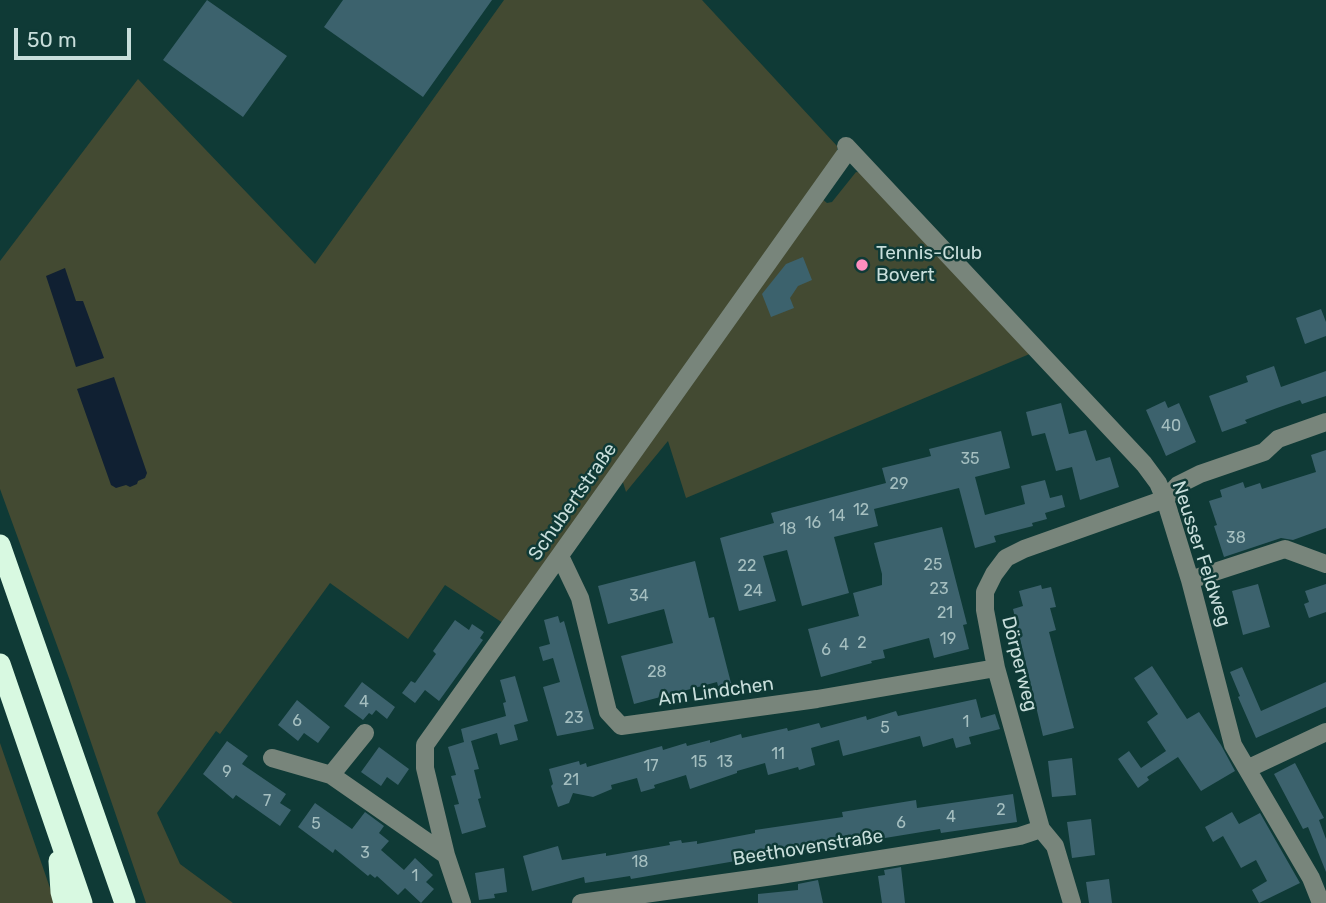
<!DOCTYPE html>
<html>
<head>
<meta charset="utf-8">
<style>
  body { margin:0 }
  #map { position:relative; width:1326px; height:903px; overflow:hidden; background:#0f3a36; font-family:Rubik,sans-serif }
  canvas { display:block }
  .scale { position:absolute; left:14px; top:28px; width:117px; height:32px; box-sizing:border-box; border:4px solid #c8dedb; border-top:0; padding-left:9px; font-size:21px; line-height:24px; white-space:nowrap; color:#c8dedb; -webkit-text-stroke:5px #0f3a36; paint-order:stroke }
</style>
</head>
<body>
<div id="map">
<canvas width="1326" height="903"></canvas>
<div class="scale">50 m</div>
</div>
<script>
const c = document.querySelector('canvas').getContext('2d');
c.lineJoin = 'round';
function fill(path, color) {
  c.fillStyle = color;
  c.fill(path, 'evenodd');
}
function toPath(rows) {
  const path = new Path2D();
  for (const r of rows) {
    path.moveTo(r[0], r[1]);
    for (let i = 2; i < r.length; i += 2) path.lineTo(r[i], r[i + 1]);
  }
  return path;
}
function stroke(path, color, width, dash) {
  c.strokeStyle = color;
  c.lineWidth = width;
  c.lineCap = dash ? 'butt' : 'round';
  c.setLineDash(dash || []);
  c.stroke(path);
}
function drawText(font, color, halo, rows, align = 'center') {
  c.font = font + ' Rubik,sans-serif';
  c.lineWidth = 5;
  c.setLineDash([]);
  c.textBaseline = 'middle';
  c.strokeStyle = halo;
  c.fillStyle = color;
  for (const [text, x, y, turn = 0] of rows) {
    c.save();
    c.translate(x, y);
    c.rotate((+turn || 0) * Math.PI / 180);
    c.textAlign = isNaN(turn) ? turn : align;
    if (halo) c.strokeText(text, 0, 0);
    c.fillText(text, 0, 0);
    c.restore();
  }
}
const green = toPath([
  [504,0,702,0,837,146,837,159,506,625,445,585,408,639,330,583,220,734,216,731,157,813,180,864,233,903,146,903,70,681,0,489,0,261,138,79,315,264],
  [856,172,864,173,1032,353,686,498,668,441,626,492,621,476,821,198,827,203,832,202],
  [0,743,50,888,55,903,0,903]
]);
const water = toPath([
  [65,268,76,301,83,301,104,358,76,367,46,276],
  [114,377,147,473,145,478,138,481,137,484,130,487,126,485,116,488,111,485,77,389]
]);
const building = toPath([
  [207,0,287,56,243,117,163,60],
  [343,0,492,0,423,97,324,27],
  [803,257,812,280,798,286,790,298,794,308,771,317,762,294,786,264],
  [1321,309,1326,322,1326,336,1305,344,1296,318],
  [1274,366,1281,387,1326,371,1326,396,1302,404,1300,400,1277,408,1245,420,1247,423,1222,432,1209,396,1248,382,1246,376],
  [1165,401,1168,408,1179,403,1196,442,1166,456,1146,410],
  [1061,403,1069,434,1086,430,1096,461,1110,457,1119,487,1080,500,1072,467,1056,471,1045,433,1032,436,1026,412],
  [1001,431,1010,468,975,477,985,515,1025,504,1021,486,1045,480,1050,498,1062,495,1065,507,1045,513,1047,519,1032,523,1033,526,994,536,996,542,975,548,959,488,874,509,878,526,834,537,849,593,802,606,787,550,763,556,776,601,739,611,720,538,774,523,771,513,886,483,882,468,931,456,929,449],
  [1326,450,1326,528,1293,540,1281,538,1224,557,1214,526,1217,525,1209,501,1222,497,1220,490,1243,482,1245,488,1260,483,1262,489,1316,472,1311,455],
  [942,527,967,624,963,625,969,649,934,658,929,638,883,650,885,658,871,661,872,663,821,677,808,629,859,616,853,593,882,585,882,574,874,543],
  [695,561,709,618,714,617,731,683,718,686,717,682,634,704,621,656,673,643,664,609,608,624,598,586],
  [1258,584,1270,627,1243,635,1232,591],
  [1326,584,1326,612,1309,618,1304,604,1309,602,1305,591],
  [1041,585,1042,589,1051,587,1056,607,1050,608,1056,630,1049,632,1074,728,1043,736,1013,609,1023,606,1019,591],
  [558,616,560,623,564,621,594,729,557,736,543,687,560,682,553,658,543,661,539,647,550,644,544,620],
  [455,620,469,630,472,624,484,632,480,638,483,640,439,701,425,690,415,703,402,693,411,681,415,683,436,654,433,651],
  [1152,666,1187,719,1199,712,1221,745,1235,771,1201,791,1178,757,1147,777,1149,780,1138,788,1118,759,1129,751,1141,768,1166,751,1147,722,1158,714,1134,678],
  [1242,667,1261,711,1326,682,1326,707,1256,738,1238,697,1240,696,1230,672],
  [515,676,528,721,514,725,518,740,500,745,497,733,471,741,479,769,474,770,481,798,478,799,486,827,462,834,454,805,459,804,451,776,456,775,448,747,464,742,461,729,506,716,503,703,506,702,500,680],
  [362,682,395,707,387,719,376,710,372,715,369,713,363,720,344,706],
  [976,699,981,718,995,714,1000,729,969,737,971,744,956,748,953,738,923,747,920,736,843,756,839,740,811,748,815,765,799,770,798,767,768,775,765,763,737,771,737,773,690,789,686,775,654,785,655,788,641,792,637,778,611,785,612,789,593,797,573,793,569,803,558,807,551,786,553,784,549,769,579,761,580,765,586,763,587,767,662,746,663,750,686,743,687,746,710,740,710,743,741,734,742,738,787,728,788,731,819,723,821,728,866,716,867,720,896,711,898,716],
  [297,700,330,727,318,743,304,733,298,741,278,725],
  [227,741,248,756,242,764,286,794,280,803,291,810,280,826,236,795,233,799,203,774],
  [379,747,409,769,398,785,387,777,381,786,361,772],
  [1072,758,1076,795,1052,797,1048,761],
  [1295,763,1324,818,1319,820,1326,839,1326,872,1308,827,1303,829,1274,774],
  [1013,794,1017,822,941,833,940,829,830,847,831,849,804,853,760,859,759,857,631,879,630,876,585,883,584,877,532,891,523,856,558,846,562,860,606,853,606,856,670,845,669,842,681,840,682,843,697,841,697,844,755,833,755,830,843,817,842,812,916,800,917,808],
  [315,803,352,829,365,812,384,826,379,833,389,841,381,850,404,870,415,858,433,875,426,882,434,889,421,903,405,888,398,895,377,876,375,878,370,874,368,876,335,849,333,853,298,827],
  [1232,812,1239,824,1260,813,1300,883,1259,903,1252,890,1267,881,1256,860,1241,868,1223,836,1213,842,1205,827],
  [1091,819,1095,855,1072,858,1067,822],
  [901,867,905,903,882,903,878,876,885,875,884,870],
  [504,868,507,892,494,894,495,898,479,900,475,873],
  [1109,879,1112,903,1089,903,1086,882],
  [818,880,823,903,758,903,758,894,798,890,798,884]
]);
const minor = toPath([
  [846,146,1144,464,1158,483,1165,499,1190,580,1233,745,1311,878,1321,903],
  [560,556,580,598,608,712,621,726,817,699,996,668],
  [1190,580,1285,549,1326,564],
  [272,758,331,775,446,855],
  [1247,769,1326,732],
  [331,775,365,733],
  [462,903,446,855,425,768,425,745,849,149],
  [581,903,780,875,944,849,1020,836,1041,829],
  [1072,903,1055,846,1041,829,996,668,985,610,985,592,994,574,1006,558,1024,549,1165,499,1178,485,1200,474,1264,452,1278,439,1326,422]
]);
const highway = toPath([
  [0,545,125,903],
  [0,664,82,903],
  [59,861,61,892,64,903]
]);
const markers = [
  [862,265,7,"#fd8ec0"]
];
const numberNames = [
  ["40",1171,426],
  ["35",970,459],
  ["29",899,484],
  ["12",861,510],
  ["14",837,516],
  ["16",813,523],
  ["18",788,529],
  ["38",1236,538],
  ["25",933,565],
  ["22",747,566],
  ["23",939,589],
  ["24",753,591],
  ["34",639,596],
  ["21",945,613],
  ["19",948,639],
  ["2",862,643],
  ["4",844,645],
  ["6",826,650],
  ["28",657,672],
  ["4",364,702],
  ["23",574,718],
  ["6",297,721],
  ["1",966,722],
  ["5",885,728],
  ["11",778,754],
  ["15",699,762],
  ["13",725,762],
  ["17",651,766],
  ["9",227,772],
  ["21",571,780],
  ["7",267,801],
  ["2",1001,810],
  ["4",951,817],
  ["6",901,823],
  ["5",316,824],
  ["3",365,853],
  ["18",640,862],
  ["1",415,876]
];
const poiNames = [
  ["Tennis-Club",876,254],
  ["Bovert",876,276]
];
const streetNames = [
  ["Schubertstraße",573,502,-55],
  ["Neusser Feldweg",1201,554,72],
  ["Dörperweg",1019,664,76],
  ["Am Lindchen",716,692,-8],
  ["Beethovenstraße",808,848,-9]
];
fill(green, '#434a32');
fill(water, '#102032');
fill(building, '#3c626d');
stroke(minor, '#78857b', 18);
stroke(highway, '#d8f9e1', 21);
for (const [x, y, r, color] of markers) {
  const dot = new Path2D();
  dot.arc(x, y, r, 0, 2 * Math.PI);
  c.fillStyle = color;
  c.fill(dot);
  stroke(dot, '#0f3a36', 2.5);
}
drawText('16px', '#a5bfc0', null, numberNames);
drawText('19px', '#c8dedb', '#0f3a36', poiNames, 'left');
drawText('19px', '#c8dedb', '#0f3a36', streetNames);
</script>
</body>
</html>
